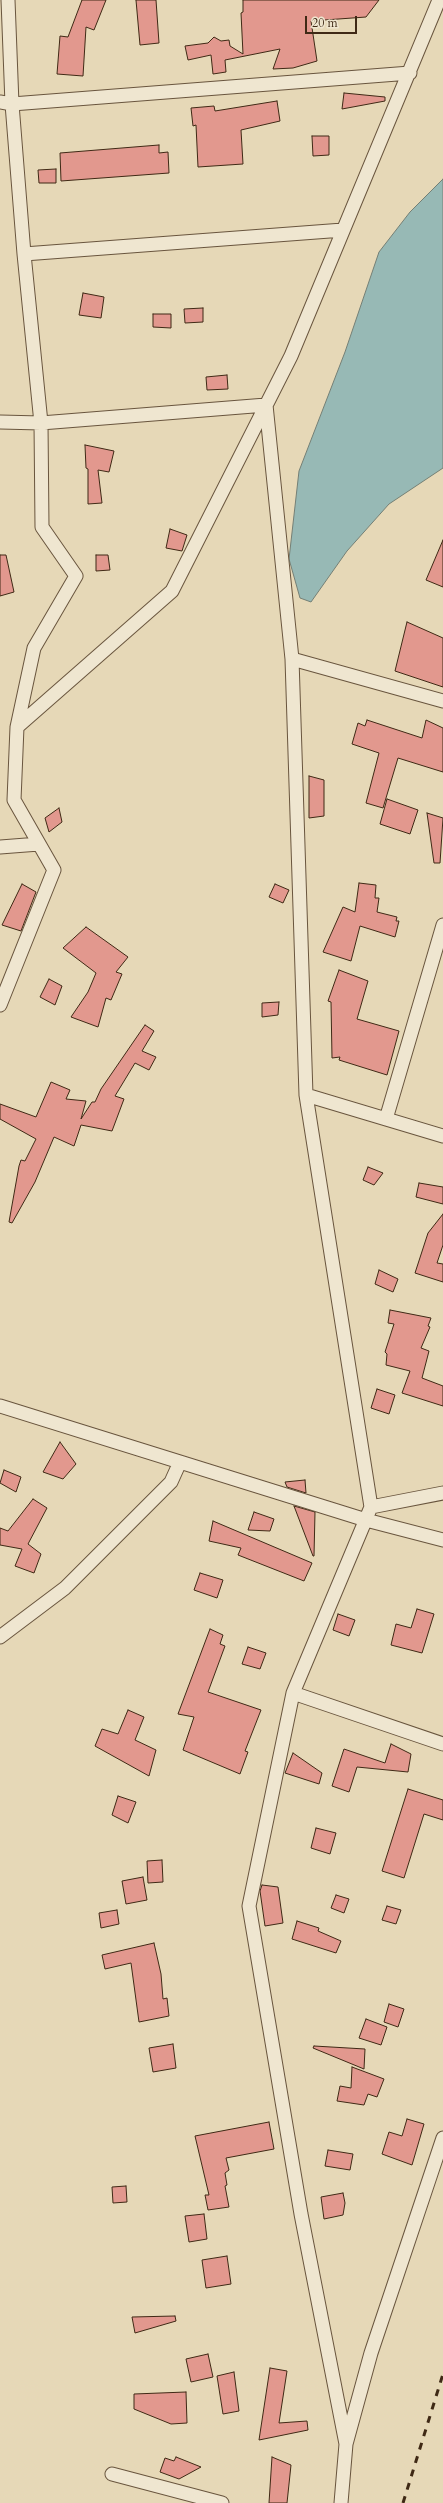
<!DOCTYPE html>
<html>
<head>
<meta charset="utf-8">
<style>
  body { margin:0 }
  #map { position:relative; width:443px; height:2503px; overflow:hidden; background:#e6d8b7; font-family:Cardo,serif }
  canvas { display:block }
  .scale { position:absolute; left:305px; top:16px; width:52px; height:18px; box-sizing:border-box; border:2px solid #3f2915; border-top:0; padding-left:5px; font-size:12px; line-height:14px; white-space:nowrap; color:#3f2915; -webkit-text-stroke:3px #efe6d0; paint-order:stroke }
</style>
</head>
<body>
<div id="map">
<canvas width="443" height="2503"></canvas>
<div class="scale">20 m</div>
</div>
<script>
const c = document.querySelector('canvas').getContext('2d');
c.lineJoin = 'round';
function fill(path, color) {
  c.fillStyle = color;
  c.fill(path, 'evenodd');
}
function toPath(rows) {
  const path = new Path2D();
  for (const r of rows) {
    path.moveTo(r[0], r[1]);
    for (let i = 2; i < r.length; i += 2) path.lineTo(r[i], r[i + 1]);
  }
  return path;
}
function stroke(path, color, width, dash) {
  c.strokeStyle = color;
  c.lineWidth = width;
  c.lineCap = dash ? 'butt' : 'round';
  c.setLineDash(dash || []);
  c.stroke(path);
}
const water = toPath([
  [443,179,443,468,389,504,347,551,311,602,300,598,289,559,299,471,345,352,379,252,410,212,443,179]
]);
const building = toPath([
  [82,0,106,0,94,30,86,27,83,76,57,74,60,36,68,37,82,0],
  [136,0,156,0,159,43,140,45,136,0],
  [243,0,379,0,366,17,311,21,317,61,293,68,273,69,280,49,225,60,226,72,213,74,211,55,188,60,185,46,208,43,214,37,221,41,229,40,230,46,243,54,241,13,243,12,243,0],
  [344,93,385,97,385,101,342,109,344,93],
  [277,101,280,121,241,130,243,164,198,167,196,125,193,126,191,108,214,106,215,111,277,101],
  [312,136,329,136,329,155,313,156,312,136],
  [159,145,159,153,168,152,169,173,61,181,60,153,159,145],
  [56,169,56,183,39,183,38,170,56,169],
  [83,293,104,297,101,318,79,315,83,293],
  [203,308,203,322,185,323,184,309,203,308],
  [153,314,171,314,171,328,153,327,153,314],
  [227,375,228,389,207,390,206,377,227,375],
  [85,445,114,451,109,472,98,470,102,503,88,504,88,469,86,468,85,445],
  [170,529,187,535,182,551,166,548,170,529],
  [443,540,443,587,426,580,443,540],
  [0,555,6,555,14,592,0,596,0,555],
  [96,555,108,555,110,570,96,571,96,555],
  [407,622,443,638,443,687,395,671,407,622],
  [367,720,422,738,426,720,443,728,443,772,398,758,383,808,366,803,379,753,352,744,358,723,365,726,367,720],
  [309,776,324,780,324,816,309,818,309,776],
  [387,799,418,810,410,834,380,824,387,799],
  [59,808,62,822,49,832,45,818,59,808],
  [427,813,443,818,440,863,434,863,427,813],
  [359,883,376,885,375,898,379,898,377,912,397,917,396,921,399,921,395,937,360,926,351,961,323,952,343,907,355,912,359,883],
  [22,884,36,892,21,931,2,925,22,884],
  [275,884,289,890,283,903,269,897,275,884],
  [86,927,128,957,116,972,122,974,111,1000,106,998,98,1027,71,1017,88,992,96,973,63,948,86,927],
  [339,970,368,981,357,1019,399,1031,387,1075,339,1060,340,1057,332,1058,331,1002,328,1001,339,970],
  [49,979,62,986,55,1005,40,997,49,979],
  [279,1002,278,1015,262,1017,262,1003,279,1002],
  [145,1025,154,1031,142,1051,156,1057,149,1070,135,1063,115,1096,124,1099,112,1131,81,1125,74,1146,54,1137,35,1182,12,1223,9,1222,19,1166,21,1160,25,1161,36,1139,0,1119,0,1104,36,1117,51,1082,70,1090,66,1099,86,1101,81,1119,92,1102,95,1102,101,1089,145,1025],
  [368,1167,383,1173,374,1185,363,1180,368,1167],
  [419,1183,443,1187,443,1204,416,1197,419,1183],
  [443,1214,443,1245,437,1263,443,1264,443,1282,415,1273,428,1233,443,1214],
  [379,1270,398,1279,393,1292,375,1284,379,1270],
  [390,1310,431,1318,428,1326,430,1327,421,1348,429,1351,422,1378,443,1386,443,1406,402,1393,410,1371,386,1365,387,1354,385,1352,394,1324,388,1323,390,1310],
  [377,1389,395,1395,389,1414,371,1408,377,1389],
  [60,1442,76,1464,63,1479,43,1472,60,1442],
  [4,1470,21,1477,16,1492,0,1483,4,1470],
  [305,1480,306,1493,287,1487,285,1482,305,1480],
  [33,1499,47,1508,28,1544,41,1554,34,1573,15,1566,22,1549,0,1545,0,1528,8,1531,33,1499],
  [294,1506,315,1512,314,1556,313,1556,294,1506],
  [254,1512,274,1519,270,1531,248,1530,254,1512],
  [213,1521,312,1563,304,1581,238,1555,241,1548,209,1541,213,1521],
  [200,1573,223,1580,217,1598,194,1590,200,1573],
  [417,1609,434,1614,422,1653,391,1645,396,1624,411,1628,417,1609],
  [338,1614,355,1620,349,1636,333,1630,338,1614],
  [210,1629,223,1635,220,1644,225,1646,208,1692,261,1710,245,1751,248,1752,240,1774,183,1750,194,1717,178,1714,210,1629],
  [248,1647,266,1653,260,1669,242,1664,248,1647],
  [128,1710,144,1717,135,1740,156,1750,149,1776,95,1746,102,1729,118,1734,128,1710],
  [391,1744,411,1754,408,1772,357,1767,349,1792,332,1786,344,1749,385,1763,391,1744],
  [293,1753,322,1773,319,1784,285,1773,293,1753],
  [408,1789,443,1800,443,1820,424,1814,404,1878,382,1871,408,1789],
  [118,1796,136,1802,128,1823,112,1815,118,1796],
  [316,1828,336,1833,330,1854,311,1848,316,1828],
  [162,1860,163,1882,148,1883,147,1861,162,1860],
  [143,1877,147,1900,126,1904,122,1881,143,1877],
  [262,1885,278,1887,283,1923,265,1926,260,1891,262,1885],
  [336,1895,349,1899,344,1913,331,1908,336,1895],
  [387,1906,401,1910,396,1924,382,1920,387,1906],
  [117,1910,119,1924,101,1928,99,1913,117,1910],
  [297,1921,319,1928,318,1931,341,1941,336,1953,292,1939,297,1921],
  [154,1943,161,1974,163,1999,167,1998,169,2016,139,2022,131,1963,105,1969,102,1955,154,1943],
  [389,2004,404,2009,398,2027,384,2022,389,2004],
  [366,2019,387,2027,381,2045,359,2038,366,2019],
  [173,2044,176,2068,153,2072,149,2048,173,2044],
  [314,2046,365,2049,364,2069,313,2048,314,2046],
  [352,2067,384,2079,377,2097,368,2094,364,2105,337,2101,340,2086,351,2088,352,2067],
  [407,2119,424,2124,412,2165,382,2154,389,2132,402,2136,407,2119],
  [269,2122,274,2149,226,2158,229,2170,225,2173,227,2185,225,2186,229,2207,208,2210,205,2195,209,2195,195,2136,269,2122],
  [328,2150,353,2154,350,2170,325,2166,328,2150],
  [126,2186,127,2202,113,2203,112,2187,126,2186],
  [343,2193,345,2203,343,2215,324,2219,321,2197,343,2193],
  [204,2214,207,2239,189,2242,185,2216,204,2214],
  [227,2256,231,2284,206,2288,202,2260,227,2256],
  [175,2316,176,2321,135,2333,132,2317,175,2316],
  [208,2354,213,2377,191,2382,186,2359,208,2354],
  [270,2368,287,2371,279,2423,307,2421,308,2430,259,2440,270,2368],
  [234,2372,239,2411,223,2414,217,2376,234,2372],
  [186,2392,187,2423,171,2424,134,2409,134,2394,186,2392],
  [176,2457,201,2467,179,2479,160,2472,165,2458,174,2461,176,2457],
  [272,2457,291,2465,287,2503,269,2503,272,2457]
]);
const street = toPath([
  [8,0,12,104,24,254,41,423,42,527,76,576,34,648,17,727],
  [0,102,12,104,410,73],
  [24,254,343,230],
  [0,422,41,423,266,405,292,659,306,1095,371,1507],
  [292,659,443,701],
  [0,847,39,844],
  [0,1005,54,870,14,800,17,727,172,591,291,356,439,0],
  [306,1095,443,1136],
  [386,1119,443,925],
  [0,1406,366,1520,443,1540],
  [0,1637,65,1588,171,1482,180,1462],
  [293,1693,443,1744],
  [346,2444,301,2214,249,1906,293,1693,371,1507,443,1493],
  [112,2474,222,2503],
  [341,2503,346,2444,371,2353,443,2138]
]);
const rail = toPath([
  [403,2503,443,2374]
]);
fill(water, '#97b9b5');
stroke(water, '#747f75', 1);
fill(building, '#e2988e');
stroke(building, '#3f2915', 1);
stroke(street, '#69553e', 15);
stroke(street, '#efe6d0', 13);
stroke(rail, '#3f2915', 3, [7, 7]);
</script>
</body>
</html>
